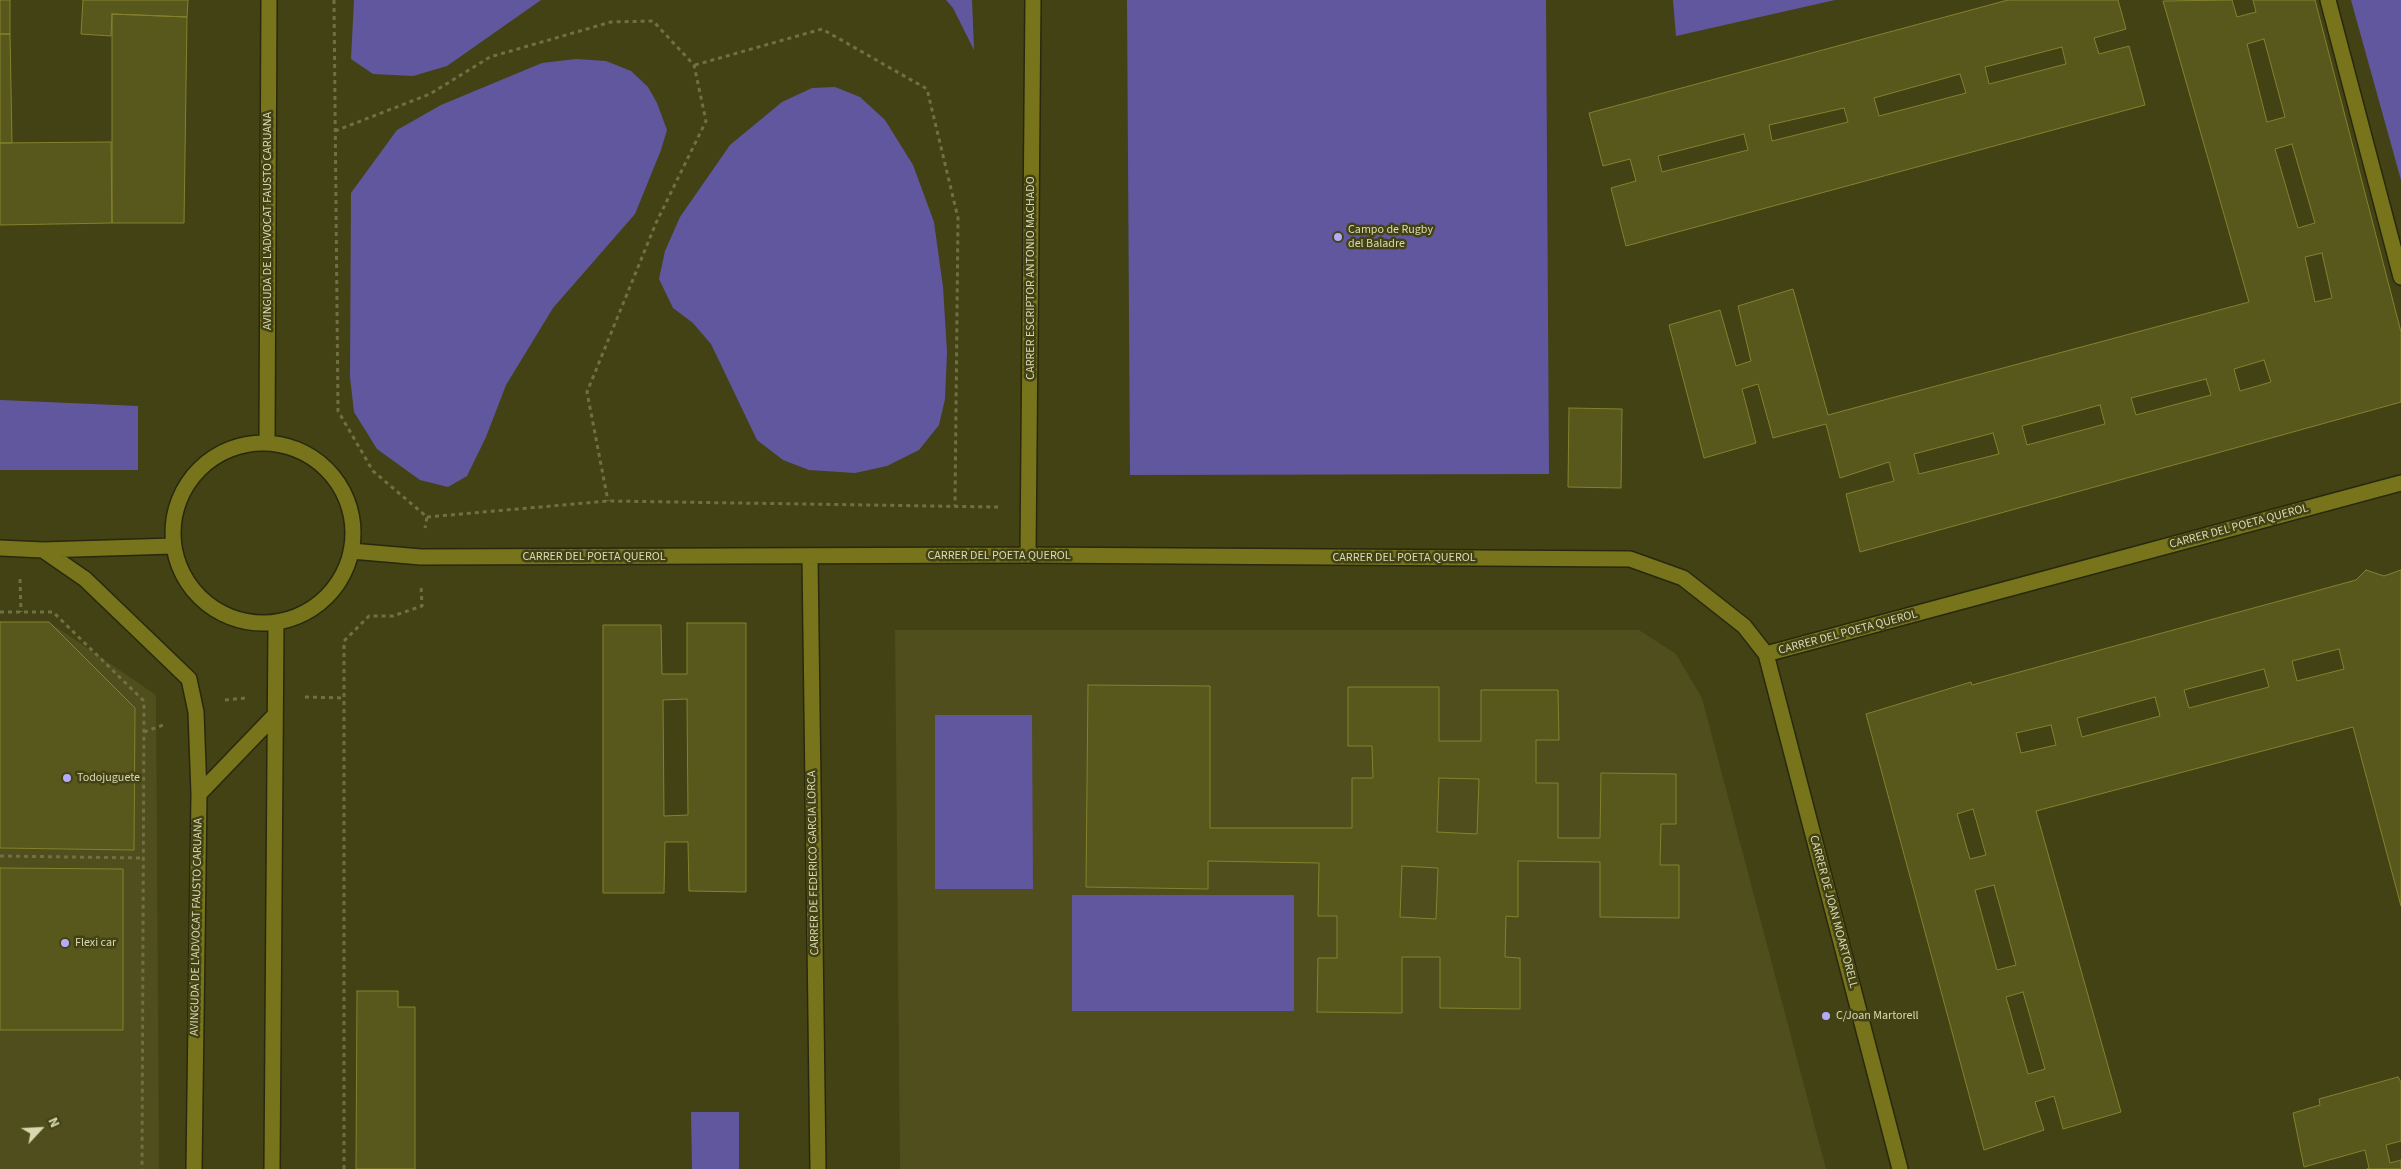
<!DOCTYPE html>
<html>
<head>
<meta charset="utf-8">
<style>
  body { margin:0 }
  #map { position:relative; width:2401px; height:1169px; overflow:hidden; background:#434215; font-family:"Source Sans 3",sans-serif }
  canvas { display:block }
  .north { position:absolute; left:15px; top:1104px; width:50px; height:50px; -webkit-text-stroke:4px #434215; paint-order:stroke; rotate:65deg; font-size:14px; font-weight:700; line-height:20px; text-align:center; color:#d8d9b0 }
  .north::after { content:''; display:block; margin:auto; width:18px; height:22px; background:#d8d9b0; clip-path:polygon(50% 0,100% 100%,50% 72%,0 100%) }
</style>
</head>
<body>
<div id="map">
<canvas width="2401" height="1169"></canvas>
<div class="north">N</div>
</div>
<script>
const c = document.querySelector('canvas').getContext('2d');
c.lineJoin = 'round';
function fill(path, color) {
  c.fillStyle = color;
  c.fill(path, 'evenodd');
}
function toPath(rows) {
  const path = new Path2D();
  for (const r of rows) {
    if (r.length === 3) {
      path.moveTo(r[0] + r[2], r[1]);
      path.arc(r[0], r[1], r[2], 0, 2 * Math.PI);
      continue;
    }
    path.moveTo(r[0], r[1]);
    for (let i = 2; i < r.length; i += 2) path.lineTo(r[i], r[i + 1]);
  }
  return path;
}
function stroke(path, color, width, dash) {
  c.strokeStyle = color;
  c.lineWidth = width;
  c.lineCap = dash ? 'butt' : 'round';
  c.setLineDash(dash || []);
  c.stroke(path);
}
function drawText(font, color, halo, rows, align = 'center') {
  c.font = font + ' "Source Sans 3",sans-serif';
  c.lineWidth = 5;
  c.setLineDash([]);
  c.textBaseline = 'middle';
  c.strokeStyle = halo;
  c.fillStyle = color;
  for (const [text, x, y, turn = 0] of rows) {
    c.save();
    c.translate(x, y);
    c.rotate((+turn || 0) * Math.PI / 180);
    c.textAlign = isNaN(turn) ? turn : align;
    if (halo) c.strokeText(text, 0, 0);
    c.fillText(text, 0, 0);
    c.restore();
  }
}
const built = toPath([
  [0,622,49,622,156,695,159,1169,0,1169],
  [895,630,1639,630,1676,654,1702,698,1826,1169,900,1169]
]);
const green = toPath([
  [354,0,541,0,447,66,413,76,373,74,351,59],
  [946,0,972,0,974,50,953,8],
  [1127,0,1546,0,1549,474,1130,475],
  [1673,0,1835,0,1676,36],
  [2351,0,2401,0,2401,180],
  [576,59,606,61,631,71,648,87,657,103,667,130,661,150,635,214,553,308,506,385,486,437,467,476,448,487,420,480,377,449,354,412,350,377,351,193,397,130,441,105,542,63],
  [835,87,860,97,885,120,913,165,934,222,943,287,947,352,945,399,939,425,919,450,887,466,855,473,809,470,783,460,757,440,711,344,693,323,673,308,659,279,665,251,680,217,730,145,782,102,812,88],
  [0,400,138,406,138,470,0,470],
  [935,715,1032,715,1033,889,935,889],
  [1072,895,1294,895,1294,1011,1072,1011],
  [691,1112,739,1112,739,1169,692,1169]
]);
const building = toPath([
  [0,0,10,0,10,34,0,34,0,0],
  [83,0,188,0,187,17,112,14,111,36,81,34,83,0],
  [2008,0,2118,0,2126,29,2094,38,2099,54,2129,46,2145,105,1626,246,1611,188,1636,181,1630,159,1603,166,1589,113,2008,0],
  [2062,47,2066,64,1989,84,1985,67,2062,47],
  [1960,74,1966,93,1879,116,1874,98,1960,74],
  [1844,108,1848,122,1772,141,1769,125,1844,108],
  [1744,134,1748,150,1662,172,1658,156,1744,134],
  [2232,0,2237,17,2256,12,2253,0,2315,0,2401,332,2401,402,1860,552,1846,494,1894,481,1889,462,1840,478,1826,424,1773,438,1758,384,1742,389,1756,443,1704,458,1669,325,1720,310,1736,366,1751,361,1738,306,1793,289,1828,415,2249,302,2163,1,2232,0],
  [2264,39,2285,117,2267,122,2247,44,2264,39],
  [2292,144,2315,223,2298,228,2275,149,2292,144],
  [2322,253,2332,298,2315,302,2305,257,2322,253],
  [2264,360,2271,382,2240,391,2234,369,2264,360],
  [2206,379,2211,395,2136,415,2131,398,2206,379],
  [2100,405,2105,424,2027,445,2022,426,2100,405],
  [1993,433,1999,454,1919,474,1914,454,1993,433],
  [112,14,187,17,184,223,112,223,112,14],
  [0,34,10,34,12,143,0,143,0,34],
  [111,142,112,223,0,225,0,143,111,142],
  [1569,408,1622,409,1621,488,1568,487,1569,408],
  [2366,570,2384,576,2401,570,2401,906,2353,727,2036,811,2121,1112,2063,1129,2054,1096,2035,1102,2044,1130,1984,1150,1866,714,1971,682,1972,685,2356,580,2366,570],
  [2339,649,2344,669,2297,681,2292,661,2339,649],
  [2264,669,2269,687,2189,708,2184,690,2264,669],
  [2155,697,2160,716,2082,737,2077,718,2155,697],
  [2051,725,2056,745,2021,753,2016,733,2051,725],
  [1973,809,1986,855,1970,859,1957,814,1973,809],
  [1994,885,2016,965,1997,970,1975,890,1994,885],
  [2023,992,2045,1069,2028,1074,2006,997,2023,992],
  [0,622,49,622,135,708,134,850,0,848,0,622],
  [687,623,746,623,746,892,689,891,688,842,665,842,664,893,603,893,603,625,661,625,662,674,687,674,687,623],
  [687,699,688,815,664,816,663,700,687,699],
  [1088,685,1210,686,1210,828,1352,828,1352,778,1373,778,1372,746,1348,746,1348,687,1439,687,1439,741,1481,741,1481,690,1558,690,1559,740,1536,740,1536,783,1558,783,1558,838,1600,838,1601,773,1676,774,1676,824,1661,824,1660,865,1679,865,1679,918,1600,917,1600,862,1518,861,1518,917,1506,916,1505,957,1520,958,1520,1009,1440,1008,1440,957,1402,957,1402,1013,1317,1012,1318,958,1337,958,1337,916,1318,916,1319,863,1208,861,1208,889,1086,887,1088,685],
  [1439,778,1479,779,1477,834,1437,832,1439,778],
  [1402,866,1438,868,1436,919,1400,917,1402,866],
  [0,868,123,869,123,1030,0,1030,0,868],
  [357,991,398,991,398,1007,415,1007,415,1169,356,1169,357,991],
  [2398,1077,2401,1082,2401,1141,2386,1145,2390,1163,2401,1160,2401,1169,2367,1169,2369,1168,2365,1150,2304,1167,2293,1113,2320,1105,2319,1099,2398,1077]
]);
const path = toPath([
  [334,0,338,411,373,471,427,517,425,528],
  [695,65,822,29,927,89,958,218,955,506],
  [335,131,430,94,490,57,611,22,653,21,694,65,706,121,656,223,587,392,608,501],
  [427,517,608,501,998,507],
  [20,579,21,612],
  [0,612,53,612,144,701,142,1169],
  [305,697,344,698],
  [225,700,246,698],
  [144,732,166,724],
  [0,856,142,858],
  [344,1169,344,641,369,616,393,616,422,606,421,586]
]);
const minor = toPath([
  [2328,0,2401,277],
  [267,442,269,0],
  [263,533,90],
  [0,548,43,550,173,546],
  [43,550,85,579,189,679,196,712,199,794],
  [351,551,421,557,1028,555,1630,559,1683,578,1744,626,1766,654,1900,1169],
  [1028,555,1033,0],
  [810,557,818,1169],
  [1766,654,2401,483],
  [194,1169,199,794,275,715],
  [272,1169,276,622]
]);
const markers = [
  [1338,237,5,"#b4acf9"],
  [67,778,5,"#b4acf9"],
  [65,943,5,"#b4acf9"],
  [1826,1016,5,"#b4acf9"]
];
const streetNames = [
  ["AVINGUDA DE L'ADVOCAT FAUSTO CARUANA",268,221,-90],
  ["CARRER ESCRIPTOR ANTONIO MACHADO",1031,278,-90],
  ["CARRER DEL POETA QUEROL",2239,527,-15],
  ["CARRER DEL POETA QUEROL",999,556],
  ["CARRER DEL POETA QUEROL",594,557],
  ["CARRER DEL POETA QUEROL",1404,558],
  ["CARRER DEL POETA QUEROL",1848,633,-15],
  ["CARRER DE FEDERICO GARCIA LORCA",814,863,-91],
  ["CARRER DE JOAN MOARTORELL",1833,912,75],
  ["AVINGUDA DE L'ADVOCAT FAUSTO CARUANA",197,927,-89]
];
const poiNames = [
  ["Campo de Rugby",1348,230],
  ["del Baladre",1348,244],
  ["Todojuguete",77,778],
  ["Flexi car",75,943],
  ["C/Joan Martorell",1836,1016]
];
fill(built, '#504e1c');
fill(green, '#61579f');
fill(building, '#58571c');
stroke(building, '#85822d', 1);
stroke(minor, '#28280d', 18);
stroke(path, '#707044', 3, [4, 4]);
stroke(minor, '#77741b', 15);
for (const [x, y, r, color] of markers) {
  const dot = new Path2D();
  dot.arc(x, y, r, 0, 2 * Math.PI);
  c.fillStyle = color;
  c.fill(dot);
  stroke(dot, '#434215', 2);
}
drawText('12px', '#d8d9b0', '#434215', streetNames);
drawText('12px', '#d8d9b0', '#434215', poiNames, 'left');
</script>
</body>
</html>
